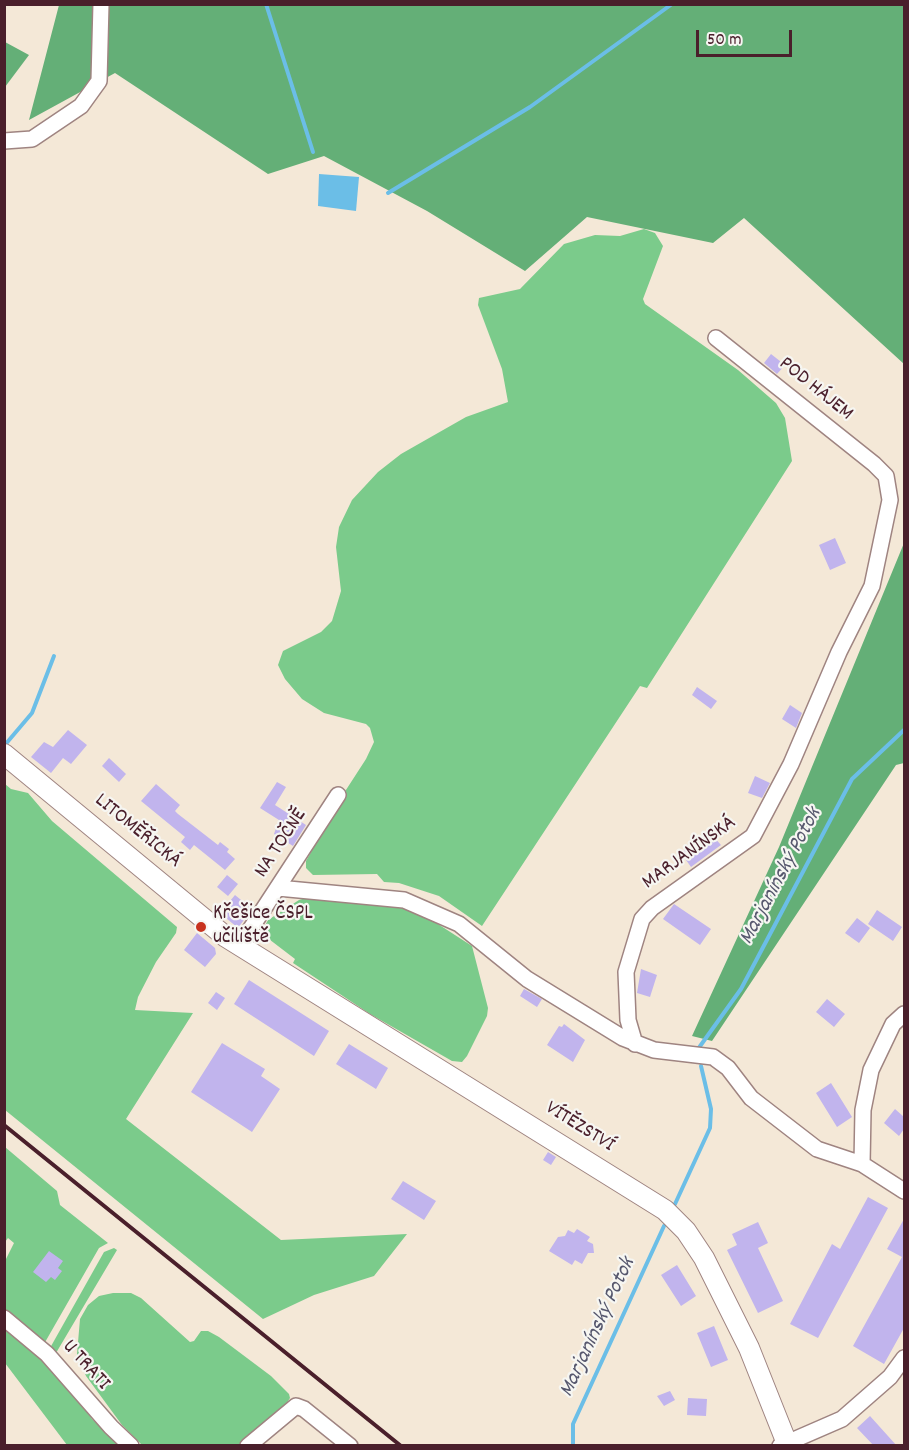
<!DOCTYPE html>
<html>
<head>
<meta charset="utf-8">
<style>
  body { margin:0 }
  #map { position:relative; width:909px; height:1450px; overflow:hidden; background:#f4e8d7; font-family:Dekko,sans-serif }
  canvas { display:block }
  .frame { position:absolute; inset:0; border:6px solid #4a1f2b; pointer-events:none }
  .scale { position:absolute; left:696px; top:30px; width:96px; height:27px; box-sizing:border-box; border:3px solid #4a1f2b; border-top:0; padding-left:8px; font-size:18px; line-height:21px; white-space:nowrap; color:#4a1f2b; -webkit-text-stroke:4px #f6f6f2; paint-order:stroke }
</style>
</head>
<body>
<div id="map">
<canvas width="909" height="1450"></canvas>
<div class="frame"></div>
<div class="scale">50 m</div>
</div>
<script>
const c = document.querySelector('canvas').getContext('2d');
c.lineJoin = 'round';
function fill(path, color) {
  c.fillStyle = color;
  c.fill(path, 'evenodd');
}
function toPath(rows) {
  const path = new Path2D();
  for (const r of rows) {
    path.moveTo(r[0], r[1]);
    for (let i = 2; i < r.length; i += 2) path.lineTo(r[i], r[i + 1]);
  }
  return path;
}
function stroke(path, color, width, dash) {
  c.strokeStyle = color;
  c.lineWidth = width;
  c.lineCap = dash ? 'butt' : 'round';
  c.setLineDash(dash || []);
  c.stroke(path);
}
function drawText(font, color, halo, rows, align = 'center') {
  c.font = font + ' Dekko,sans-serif';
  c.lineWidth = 4.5;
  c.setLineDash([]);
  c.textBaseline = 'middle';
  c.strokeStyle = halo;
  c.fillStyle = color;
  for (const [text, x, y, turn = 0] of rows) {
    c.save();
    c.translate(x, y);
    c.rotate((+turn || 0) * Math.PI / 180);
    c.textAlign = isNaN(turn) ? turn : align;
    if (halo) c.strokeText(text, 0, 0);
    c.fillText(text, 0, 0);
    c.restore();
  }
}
const green = toPath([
  [644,229,655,233,663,246,643,299,645,304,738,370,776,403,785,418,792,461,647,688,640,686,482,926,439,896,399,883,384,882,377,874,313,875,306,868,306,861,344,793,366,759,374,742,370,728,366,724,324,713,302,699,285,679,278,665,283,651,321,632,332,621,341,591,336,547,339,527,352,500,378,472,401,454,466,417,508,402,502,369,478,305,479,298,520,289,564,244,595,235,620,236],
  [5,784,11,789,28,793,52,821,177,927,176,933,156,962,138,997,135,1010,193,1013,126,1119,281,1240,407,1234,374,1276,314,1295,263,1319,5,1110],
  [312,896,393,902,427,917,472,946,488,1008,487,1016,467,1056,462,1062,452,1061,370,1014,293,963,295,959,261,933,268,920,299,900],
  [5,1147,57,1191,60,1205,108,1243,99,1248,44,1344,5,1312,5,1261,14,1243,8,1238,5,1242],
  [114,1248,117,1250,56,1353,50,1348,104,1252],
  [113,1293,131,1293,141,1298,190,1342,194,1341,201,1331,208,1331,219,1337,271,1376,289,1394,290,1398,280,1413,244,1445,142,1445,122,1425,86,1376,77,1354,80,1319,88,1305,99,1296],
  [4,1323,60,1374,92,1419,121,1445,67,1445,5,1363]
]);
const forest = toPath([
  [59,5,904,5,904,364,744,218,713,243,587,217,525,271,427,211,324,156,268,174,115,73,29,120],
  [5,42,29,55,5,87],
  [904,543,904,763,896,765,712,1041,692,1036,779,847]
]);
const water = toPath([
  [319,174,359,177,356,211,318,206]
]);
const stream = toPath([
  [266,4,313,152],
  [388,193,530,107,672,4],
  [4,746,32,713,54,656],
  [698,1049,741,989,852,779,904,730],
  [675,1204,710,1128,711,1109,701,1066],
  [573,1446,573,1424,664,1226]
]);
const building = toPath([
  [771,354,785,365,777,374,764,363],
  [835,538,846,563,830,570,819,545],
  [697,687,717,701,711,709,692,695],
  [790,705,802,713,796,728,782,719],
  [68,730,87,745,71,764,63,758,51,773,31,757,44,742,53,747],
  [109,758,126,774,119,782,102,766],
  [755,776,770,783,762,798,748,793],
  [277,782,286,787,275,805,306,825,293,846,274,834,279,820,260,808],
  [156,784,180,805,175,811,178,814,218,845,220,842,229,849,227,852,235,859,225,870,194,845,190,850,181,842,185,837,141,801],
  [705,835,707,839,712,835,721,845,691,867,681,853],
  [227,875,238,884,228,896,217,887],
  [235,895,252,909,238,928,220,913],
  [674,904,711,929,700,945,663,919],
  [877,910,902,927,893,941,868,924],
  [857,918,870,928,859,943,845,933],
  [197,933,215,948,216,954,205,967,184,950],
  [641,969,657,975,650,997,637,993],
  [249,980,329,1031,314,1056,234,1004],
  [524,989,542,999,537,1007,520,996],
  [216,992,225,998,217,1010,208,1003],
  [827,999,845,1014,834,1027,816,1012],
  [564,1024,585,1040,573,1062,547,1045,559,1026,562,1027],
  [222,1043,265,1069,261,1076,280,1089,252,1132,191,1092],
  [349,1044,388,1068,376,1089,336,1064],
  [831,1083,852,1117,837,1127,816,1093],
  [895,1109,904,1117,904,1129,899,1136,884,1123],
  [548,1152,556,1157,551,1165,543,1160],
  [403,1181,436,1201,424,1220,391,1199],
  [868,1197,888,1208,818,1338,790,1324,832,1244,840,1249],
  [904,1219,904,1328,884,1364,853,1346,902,1257,887,1249],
  [758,1222,768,1243,758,1248,783,1301,758,1313,727,1250,737,1245,732,1234],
  [577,1229,590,1237,587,1241,593,1244,594,1253,588,1253,582,1264,575,1260,572,1265,549,1251,558,1237,565,1236,568,1230,574,1233],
  [49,1251,63,1261,58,1268,62,1271,55,1280,51,1277,46,1282,33,1272],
  [677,1265,696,1296,681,1306,661,1275],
  [714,1326,728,1360,711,1367,697,1333],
  [670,1391,675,1400,664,1406,657,1396],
  [688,1398,707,1399,706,1416,687,1415],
  [870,1416,897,1446,874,1446,857,1428]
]);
const minor = toPath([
  [4,141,32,139,81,106,99,81,101,4],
  [278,888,404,900,459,924,527,979,623,1038,654,1050,713,1057,728,1068,751,1098,817,1149,862,1164,904,1191],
  [240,945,338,795],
  [635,1044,628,1020,626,972,642,919,652,908,753,836,791,764,839,652,872,586,890,500,886,476,874,464,716,338],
  [862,1164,863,1110,871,1070,893,1024,904,1014],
  [4,1318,47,1354,111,1427,131,1446],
  [248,1446,296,1406,304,1409,350,1446],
  [780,1446,842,1419,890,1377,904,1358]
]);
const major = toPath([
  [4,754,226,937,665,1210,686,1231,704,1258,749,1348,788,1446]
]);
const rail = toPath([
  [4,1125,401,1446]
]);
const markers = [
  [201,927,6,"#c8321e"]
];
const streetNames = [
  ["POD HÁJEM",815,390,39],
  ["LITOMĚŘICKÁ",137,832,39],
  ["NA TOČNĚ",282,844,-57],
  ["MARJANÍNSKÁ",690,854,-36],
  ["VÍTĚZSTVÍ",579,1128,32],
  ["U TRATI",85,1366,48]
];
const poiNames = [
  ["Křešice ČSPL",213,915],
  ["učiliště",213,939]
];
const waterNames = [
  ["Marjanínský Potok",782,877,-62],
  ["Marjanínský Potok",599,1328,-65]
];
fill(green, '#7bcb8b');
fill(forest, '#64af77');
fill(water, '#6bbee7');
stroke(stream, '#6bbee7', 4);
fill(building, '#c1b4ed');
stroke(minor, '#9f8481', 18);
stroke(major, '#9f8481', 22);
stroke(minor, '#fff', 15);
stroke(major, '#fff', 20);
stroke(rail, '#4a1f2b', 4);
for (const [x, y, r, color] of markers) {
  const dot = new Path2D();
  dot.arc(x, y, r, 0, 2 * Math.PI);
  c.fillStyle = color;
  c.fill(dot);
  stroke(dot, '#f6f6f2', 2);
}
drawText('21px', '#4a1f2b', '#f6f6f2', streetNames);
drawText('21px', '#4a1f2b', '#f6f6f2', poiNames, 'left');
drawText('italic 22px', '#56576d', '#f6f6f2', waterNames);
</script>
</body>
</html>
